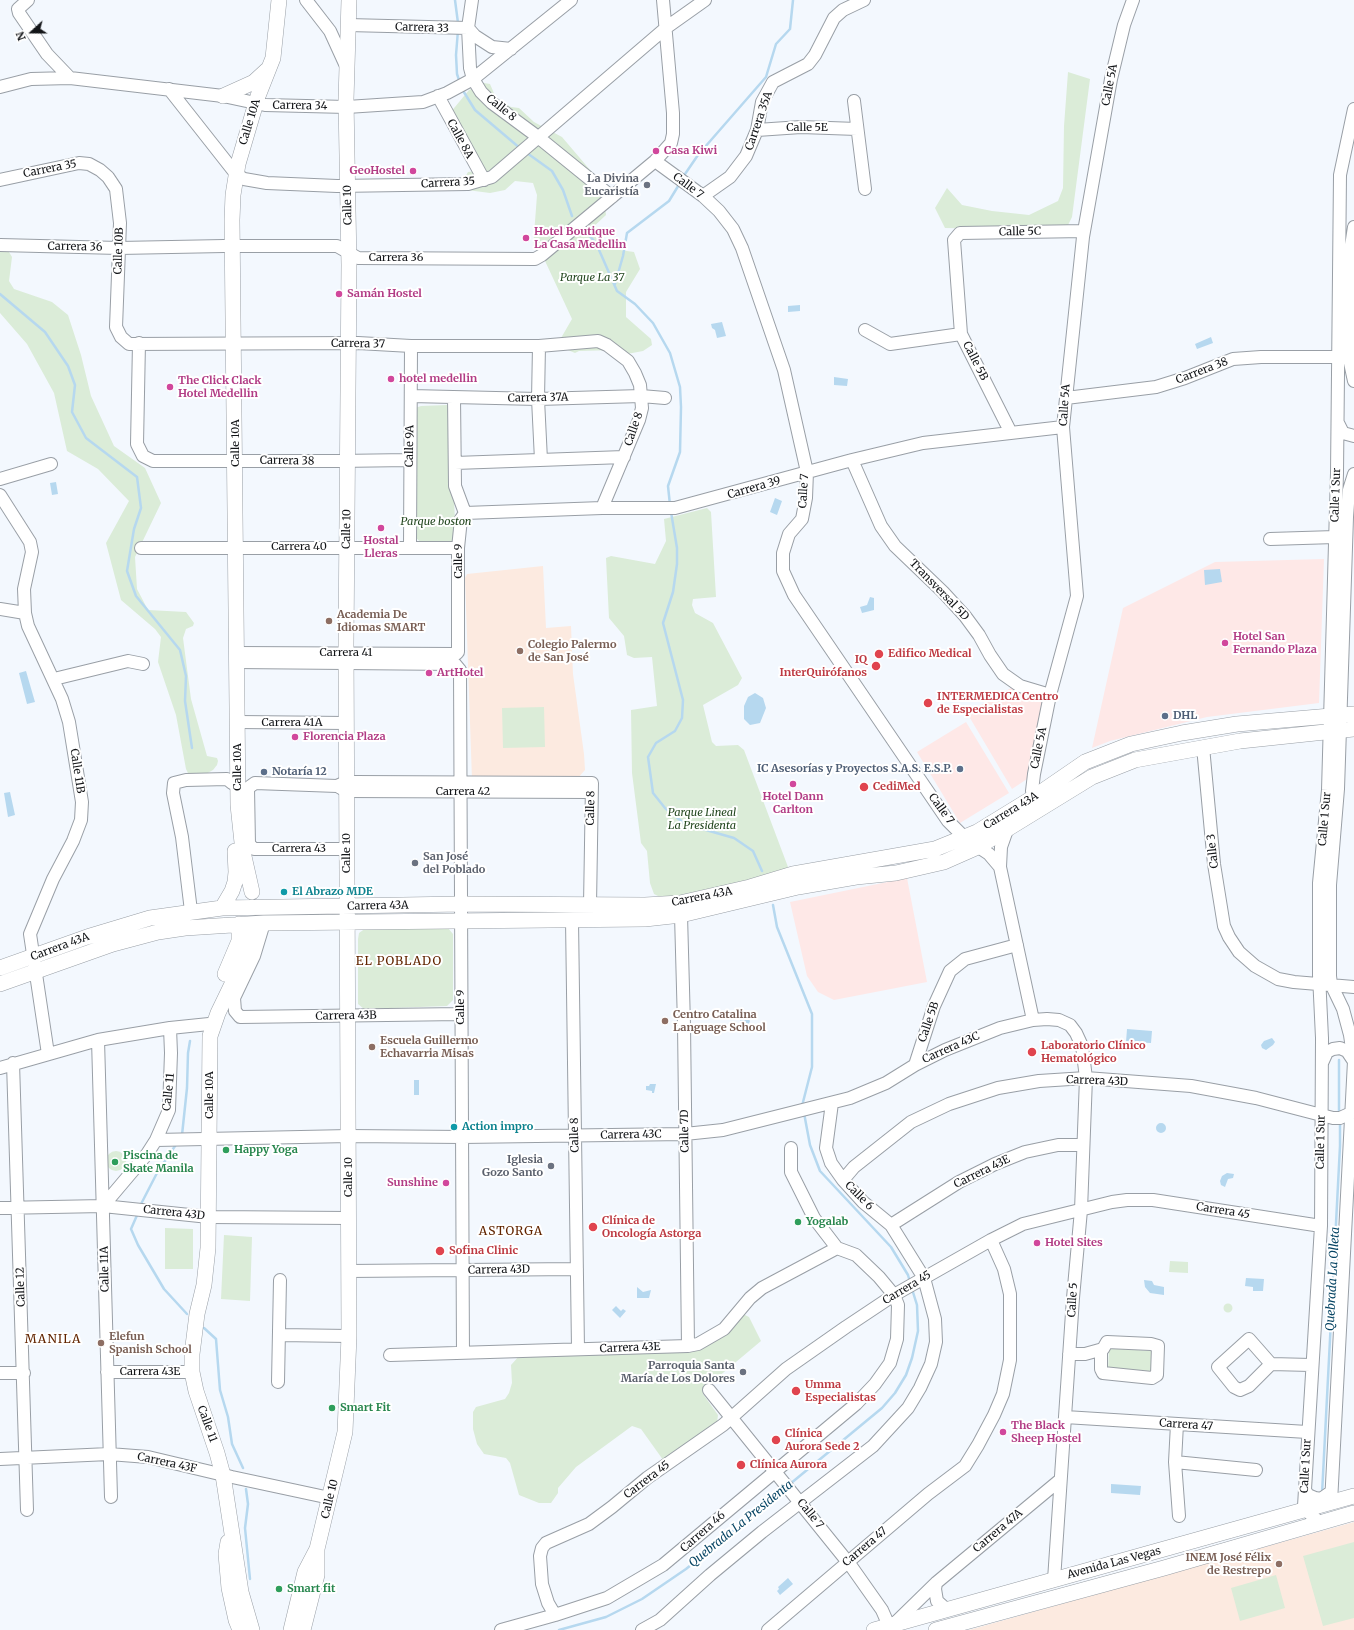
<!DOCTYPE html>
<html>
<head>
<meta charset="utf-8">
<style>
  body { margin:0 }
  #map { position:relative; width:1354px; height:1630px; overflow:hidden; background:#f3f8fe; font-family:Merriweather,serif }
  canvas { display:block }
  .north { position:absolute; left:12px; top:12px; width:40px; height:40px; -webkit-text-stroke:3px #fff; paint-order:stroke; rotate:249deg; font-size:11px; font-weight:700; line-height:16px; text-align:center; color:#131518 }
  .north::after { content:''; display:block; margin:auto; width:14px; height:18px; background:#131518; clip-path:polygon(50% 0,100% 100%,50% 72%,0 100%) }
</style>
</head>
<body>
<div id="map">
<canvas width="1354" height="1630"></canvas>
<div class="north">N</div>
</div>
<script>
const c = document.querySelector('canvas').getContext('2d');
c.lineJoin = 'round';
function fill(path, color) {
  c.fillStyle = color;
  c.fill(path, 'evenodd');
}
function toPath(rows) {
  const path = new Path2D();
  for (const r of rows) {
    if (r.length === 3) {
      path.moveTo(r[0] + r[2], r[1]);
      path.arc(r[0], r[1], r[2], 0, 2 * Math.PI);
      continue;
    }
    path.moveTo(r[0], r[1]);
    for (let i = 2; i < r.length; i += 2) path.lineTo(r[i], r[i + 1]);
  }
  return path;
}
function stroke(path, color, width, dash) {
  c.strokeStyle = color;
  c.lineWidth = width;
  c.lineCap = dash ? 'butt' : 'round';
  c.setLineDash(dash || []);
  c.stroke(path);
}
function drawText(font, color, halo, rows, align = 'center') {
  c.font = font + ' Merriweather,serif';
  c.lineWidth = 4;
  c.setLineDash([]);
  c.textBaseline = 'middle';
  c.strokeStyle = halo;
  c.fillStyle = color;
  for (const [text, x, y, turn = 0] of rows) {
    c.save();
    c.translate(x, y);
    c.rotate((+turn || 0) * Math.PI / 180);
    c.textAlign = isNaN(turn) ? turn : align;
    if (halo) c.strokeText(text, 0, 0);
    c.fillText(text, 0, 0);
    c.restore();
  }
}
const commercial = toPath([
  [1324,559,1319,703,1207,717,1110,741,1092,748,1123,608,1215,562],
  [1011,688,1046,699,1030,777,1012,789,967,713],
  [966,722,1009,793,960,823,917,752],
  [907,878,927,982,834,1000,818,992,807,976,790,902]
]);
const education = toPath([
  [543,566,546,628,571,626,573,674,584,754,585,770,576,780,472,780,465,578,467,574],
  [1354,1522,1354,1630,969,1630,1054,1606]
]);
const green = toPath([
  [1068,72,1090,79,1072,217,1067,227,1042,230,945,228,935,208,947,188,962,205,992,211,1029,215,1058,201,1063,188,1064,126],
  [484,83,490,84,496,98,511,107,519,108,534,122,562,137,602,184,600,194,605,207,606,215,590,230,599,241,613,249,634,252,640,269,626,292,626,317,651,339,652,345,643,351,627,354,616,350,579,351,575,353,563,348,561,338,572,319,539,248,536,249,533,248,537,195,533,183,515,181,505,190,490,193,467,190,464,179,468,172,476,171,450,113,469,90],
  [0,252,9,252,12,257,9,281,14,289,52,302,68,315,81,355,91,396,114,446,145,468,161,503,135,557,137,589,148,610,186,612,194,623,193,626,186,629,183,638,191,699,207,756,217,758,218,761,217,765,213,770,202,776,189,775,186,769,176,715,158,662,161,637,155,629,121,600,106,543,129,501,98,469,67,451,54,393,27,344,0,313],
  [447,405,449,407,456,538,452,543,422,543,417,539,415,535,415,408,421,406],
  [707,508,711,512,716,597,693,599,692,605,695,613,713,623,742,678,738,685,703,705,712,742,716,746,738,745,744,750,788,867,777,873,689,895,662,898,654,894,650,883,647,851,641,843,632,773,631,710,657,706,652,657,634,658,627,655,624,636,609,618,606,558,611,556,655,564,666,541,664,519],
  [544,707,545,747,503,748,502,708],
  [366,928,448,928,453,934,453,1000,447,1006,364,1009,358,1004,358,939,359,933],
  [116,1161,10],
  [165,1228,193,1229,193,1269,165,1269],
  [224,1235,252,1237,250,1301,221,1299],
  [1170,1261,1188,1262,1188,1273,1169,1272],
  [1228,1308,4.5],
  [743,1314,749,1317,761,1341,705,1388,703,1394,718,1415,717,1423,666,1464,641,1429,632,1426,576,1467,558,1488,558,1493,551,1503,539,1503,519,1495,510,1463,506,1458,484,1454,477,1444,473,1429,473,1412,476,1407,505,1399,509,1393,512,1383,511,1365,520,1355,679,1350],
  [1109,1348,1152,1351,1151,1372,1108,1370],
  [1354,1542,1354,1618,1323,1626,1303,1556],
  [1276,1575,1285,1608,1240,1621,1231,1588]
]);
const water = toPath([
  [800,305,800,311,788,312,788,306],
  [722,322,726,336,717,338,715,330,712,328,711,324],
  [1211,337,1213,343,1197,349,1195,344],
  [834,377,848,379,847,386,834,385],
  [56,482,58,494,52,495,50,483],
  [775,498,782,501,777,515,770,512],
  [1220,569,1222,582,1205,585,1204,570],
  [870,597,874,598,874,610,862,613,860,607,867,605],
  [26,671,35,702,27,704,19,673],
  [755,693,763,698,766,708,760,723,750,725,744,719,744,706,748,697],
  [10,792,15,815,8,817,4,793],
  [743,1016,747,1017,750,1021,748,1026,744,1029,741,1028,740,1018],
  [1127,1029,1152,1031,1151,1043,1126,1042],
  [1272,1038,1275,1042,1273,1045,1266,1050,1262,1048,1261,1045,1264,1041],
  [414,1080,419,1080,419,1095,414,1095],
  [650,1084,656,1084,654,1093,652,1093,652,1091,646,1090,646,1086,649,1086],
  [1161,1128,5],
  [1227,1173,1234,1174,1233,1178,1228,1179,1225,1187,1221,1185,1220,1181,1222,1176],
  [1246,1278,1264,1279,1263,1291,1253,1291,1253,1287,1245,1286],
  [1144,1280,1152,1281,1154,1285,1164,1287,1164,1295,1150,1293,1145,1287],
  [637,1287,643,1292,651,1290,649,1298,637,1298],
  [616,1306,621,1311,623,1309,626,1311,620,1318,612,1310],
  [1111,1484,1141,1486,1140,1495,1111,1493],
  [788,1578,793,1584,780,1595,777,1591,779,1589,778,1587]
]);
const stream = toPath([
  [455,0,458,23],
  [458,30,456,55,457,74,460,83],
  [462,89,475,110,521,149],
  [527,153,552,171,563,190,572,216],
  [683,177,698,155,766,77,776,44,790,29,793,0],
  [585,231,596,243,617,291,635,304,653,323,670,353,680,387,681,407,680,452,668,486,670,505],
  [615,284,623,256,627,233,669,201,680,183],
  [0,294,45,332,68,366,75,385,72,412,86,438,137,477,141,508,134,529,127,571,136,596,180,650,186,676,185,701,192,748],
  [671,512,677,548,677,564,673,592,663,623,683,700,682,718,675,731,656,743,648,757,653,793,665,808,685,824,734,838,753,851,762,871],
  [773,905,777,927,812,1014,812,1067,802,1106],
  [1339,1060,1339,1115],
  [804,1113,810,1145,820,1171,891,1247,908,1275,910,1282],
  [182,1135,187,1088,188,1053,190,1041],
  [140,1206,157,1173,177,1143],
  [138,1213,131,1229,138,1245,164,1289,187,1314],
  [204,1328,216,1339,220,1390,228,1417,232,1444,243,1468],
  [790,1484,882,1408,895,1393,906,1375,912,1358,918,1331,917,1305,912,1289],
  [246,1489,248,1504,245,1528,250,1579],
  [1322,1494,1340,1146,1340,1122],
  [559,1630,606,1617,642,1599,686,1569,785,1489]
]);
const minor = toPath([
  [28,0,18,9,19,13,47,54,70,78],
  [306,0,330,31,346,66],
  [472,0,468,28,470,68,473,79,481,92,492,103,538,137,612,197],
  [348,25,468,28],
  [468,28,475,36,492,47,511,49],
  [0,87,31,79,70,78,223,96,265,105,347,107,423,102,447,93,473,79,571,0],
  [169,89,236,174,244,179,267,183,337,186,468,184,492,177,667,27,705,0],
  [438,96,484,180],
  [854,101,865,189],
  [757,130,801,127,857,129],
  [655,161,703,196,719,211,733,229,742,248,784,370,807,472,806,498,802,519,789,534,783,553,783,571,794,595,948,821,965,838,989,854,1000,867],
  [0,180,79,163,89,164,100,170,108,177,116,189,120,223,116,327,121,337,129,344,358,343,411,346,539,346,598,341,607,345,628,361,635,373,640,385,642,408,639,420,602,508],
  [703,196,730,177,746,156,757,130,762,102,773,82,808,64,815,55,834,18,843,10,864,0],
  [1354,227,1350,253,1349,358,1354,381],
  [0,245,119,248,224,246,337,246,358,258,535,259,542,255,655,161,671,143,673,134,673,113,663,0],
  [865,330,890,344,961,334],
  [139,343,137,444,143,456,153,461,338,461,409,460],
  [539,346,538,399,541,460],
  [411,396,538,399,641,396,665,398],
  [1066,398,1156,387,1185,378,1233,359,1261,357,1339,357],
  [1338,423,1343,433,1354,436],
  [1011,433,961,334,954,240,960,233,1084,231],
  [852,460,881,526,895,546,943,592,965,616,979,635,990,655,1003,674,1020,686,1050,695],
  [455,463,624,457],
  [0,479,51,464],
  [0,495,30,542,32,552,24,589,25,613,28,626,62,699,69,722,82,802,81,820,73,841,53,879,30,934,48,1054],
  [465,513,602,508,675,508,852,460,923,443,1063,427],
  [1270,539,1335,537],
  [410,547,411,346],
  [141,548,458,548],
  [0,609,25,613],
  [236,653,456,654,458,652,458,548,461,519,465,513,455,486,454,398],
  [236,662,455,664,460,670,463,1353],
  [54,679,128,661,143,664],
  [238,722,346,723],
  [1203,747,1214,864,1224,926,1229,937,1239,952,1255,966,1278,979,1294,982,1354,987],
  [339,787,346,791,591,792],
  [1038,804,1032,791,1034,774,1050,695,1077,596,1063,427,1083,237,1111,79,1124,25,1133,0],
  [1007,830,1001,847,1000,867,1033,1020],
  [347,849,254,849,249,844,248,788,255,783,337,786,346,782,354,782,592,783,590,905],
  [191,911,182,837,173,793,174,783,186,780,227,779,232,783],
  [681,915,684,1025,688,1346],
  [572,920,578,1349],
  [264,923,254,956,234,998,235,1011,240,1017,460,1014],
  [98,1040,111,1497],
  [1354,1062,1350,1035,1343,1009,1331,984,1330,976,1330,885,1338,789,1347,517,1349,490,1354,474],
  [13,1063,27,1510],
  [1322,1063,1327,1052,1333,1049,1340,1048,1347,1051,1353,1060],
  [915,1065,934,1006,950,971,965,959,1017,945],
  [0,1068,98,1040,170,1028,209,1024],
  [156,1140,349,1136,462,1137,685,1134,723,1130,850,1098,886,1083,915,1065,945,1050,1000,1028,1033,1020,1047,1019,1059,1020,1070,1025,1076,1033,1082,1046,1086,1078,1081,1210,1073,1298,1054,1580],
  [843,1180,854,1167,911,1122,949,1104,998,1088,1039,1081,1086,1078,1191,1086,1256,1098,1333,1118,1340,1118,1351,1113],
  [103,1206,147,1154,156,1140,169,1110,171,1053,170,1028],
  [0,1208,103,1206,209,1217,348,1218],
  [891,1225,959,1182,995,1164,1025,1152,1058,1145,1083,1145],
  [348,1271,577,1269],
  [279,1335,349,1336],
  [1069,1354,1085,1354,1103,1349,1107,1342,1151,1344,1158,1346,1157,1375,1152,1378,1103,1373,1101,1369,1101,1350],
  [390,1355,688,1346,698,1344,724,1329,750,1298,762,1288,837,1248],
  [1271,1364,1249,1339,1218,1367,1234,1387,1240,1390,1249,1386,1271,1364,1311,1365],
  [107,1372,192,1372],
  [0,1373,24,1373],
  [278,1382,280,1280],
  [709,1390,851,1566,882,1610,889,1626],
  [1065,1417,1307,1432],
  [1177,1424,1175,1462,1179,1516],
  [0,1459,109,1454,148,1457,232,1477,330,1498],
  [1175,1462,1256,1470],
  [1305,1490,1308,1495,1315,1498,1321,1499,1331,1492],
  [1331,1503,1354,1061],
  [1320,1523,1306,1510,1304,1506,1321,1226,1322,1038,1319,975,1319,883,1328,790,1337,473,1340,175,1354,109],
  [936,1583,935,1589,937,1601,947,1610],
  [555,1615,548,1603,542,1584,540,1556,542,1548,546,1543,589,1524,612,1507,647,1478,723,1425,786,1369,846,1327,894,1295,991,1240,1023,1224,1112,1202,1127,1200,1153,1200,1321,1226],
  [893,1625,936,1583,1060,1480],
  [501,1630,555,1615,607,1598,663,1565,856,1404,875,1384,890,1363,897,1339,898,1305,894,1295,879,1277,856,1255,837,1248,814,1218,791,1172,791,1148],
  [642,1630,660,1620,710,1575,762,1532,873,1446,908,1408,920,1388,931,1364,936,1342,935,1319,924,1278,891,1225,863,1202,843,1180,831,1163,826,1148,832,1103],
  [768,1630,928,1494,965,1466,978,1445,994,1415,1003,1394,1010,1360,1010,1294,1004,1269,991,1240]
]);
const major = toPath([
  [223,96,254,82,267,70],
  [252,892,243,852,238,805,232,220,233,195,238,164,258,96,273,58,279,0],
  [222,908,232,891,235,882,236,872,235,851],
  [252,933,248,951,218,1013,210,1036,208,1248,204,1285,197,1314,192,1354,192,1372,196,1391,217,1453,223,1475,241,1592,252,1630],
  [0,968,87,937,150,918,222,908,462,904,645,905,680,903,750,887,793,874,935,849,977,832,1034,797,1085,762,1131,744,1182,733,1237,724,1354,714],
  [225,974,239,941,239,924],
  [0,984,113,944,158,932,185,928,264,923,645,919,681,915,798,887,856,877,896,873,944,862,978,847,1092,777,1135,760,1240,741,1354,729],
  [228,1542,226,1554,229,1588,236,1620,240,1630],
  [291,1630,305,1572,317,1549,345,1432,349,1336,346,644,349,265,346,100,349,0],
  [303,1630,317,1575,317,1550],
  [874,1630,1354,1496],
  [936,1630,1164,1568,1354,1513]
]);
const markers = [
  [656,151,4,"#d1479c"],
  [413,171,4,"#d1479c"],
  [647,185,4,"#6b7280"],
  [526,238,4,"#d1479c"],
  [339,294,4,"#d1479c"],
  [391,379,4,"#d1479c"],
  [170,387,4,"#d1479c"],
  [381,528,4,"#d1479c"],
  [329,621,4,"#8d6e63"],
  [1225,643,4,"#d1479c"],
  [520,651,4,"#8d6e63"],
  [879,654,5,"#e0444e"],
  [876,666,5,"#e0444e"],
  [429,673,4,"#d1479c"],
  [928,703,5,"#e0444e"],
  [1165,716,4,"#5c6f8a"],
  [295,737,4,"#d1479c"],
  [960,769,4,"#5c6f8a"],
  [264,772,4,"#5c6f8a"],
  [793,784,4,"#d1479c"],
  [864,787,5,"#e0444e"],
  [415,863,4,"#6b7280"],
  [284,892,4,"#0f9aa8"],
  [665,1021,4,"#8d6e63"],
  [372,1047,4,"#8d6e63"],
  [1032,1052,5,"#e0444e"],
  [454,1127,4,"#0f9aa8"],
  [226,1150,4,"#2e9e5b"],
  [115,1162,4,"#2e9e5b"],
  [551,1166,4,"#6b7280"],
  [446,1183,4,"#d1479c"],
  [798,1222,4,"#2e9e5b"],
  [593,1227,5,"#e0444e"],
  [1037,1243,4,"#d1479c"],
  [440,1251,5,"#e0444e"],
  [101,1343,4,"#8d6e63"],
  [743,1372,4,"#6b7280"],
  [796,1391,5,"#e0444e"],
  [332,1408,4,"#2e9e5b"],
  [1003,1432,4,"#d1479c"],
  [776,1440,5,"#e0444e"],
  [741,1465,5,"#e0444e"],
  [1279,1564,4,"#8d6e63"],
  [279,1589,4,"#2e9e5b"]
];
const streetNames = [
  ["Carrera 33",422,28,2],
  ["Calle 5A",1110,85,-79],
  ["Carrera 34",300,106,1],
  ["Calle 8",501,108,39],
  ["Carrera 35A",759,121,-71],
  ["Calle 10A",250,122,-73],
  ["Calle 5E",807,128],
  ["Calle 8A",460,139,61],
  ["Carrera 35",50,169,-11],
  ["Carrera 35",448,183,-3],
  ["Calle 7",688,186,37],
  ["Calle 10",348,205,-91],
  ["Calle 5C",1020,232,-1],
  ["Carrera 36",75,247,1],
  ["Calle 10B",119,251,-88],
  ["Carrera 36",396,258],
  ["Carrera 37",358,344,1],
  ["Calle 5B",975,361,63],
  ["Carrera 38",1202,371,-21],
  ["Carrera 37A",538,398,-1],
  ["Calle 5A",1065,405,-86],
  ["Calle 8",634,429,-71],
  ["Calle 10A",236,443,-90],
  ["Calle 9A",410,446,-89],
  ["Carrera 38",287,461,1],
  ["Carrera 39",754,488,-16],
  ["Calle 7",804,491,-86],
  ["Calle 1 Sur",1336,495,-88],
  ["Calle 10",347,529,-89],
  ["Carrera 40",299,547],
  ["Calle 9",459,561,-90],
  ["Transversal 5D",939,590,46],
  ["Carrera 41",346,653],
  ["Carrera 41A",292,723],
  ["Calle 5A",1039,748,-78],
  ["Calle 10A",238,767,-90],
  ["Calle 11B",77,771,81],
  ["Carrera 42",463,792],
  ["Calle 8",591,808,-89],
  ["Calle 7",941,809,54],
  ["Carrera 43A",1011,811,-31],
  ["Calle 1 Sur",1325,819,-85],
  ["Carrera 43",299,849],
  ["Calle 3",1213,851,-96],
  ["Calle 10",347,853,-90],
  ["Carrera 43A",702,897,-11],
  ["Carrera 43A",378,906,-1],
  ["Carrera 43A",60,947,-20],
  ["Calle 9",461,1007,-90],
  ["Carrera 43B",346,1016,-1],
  ["Calle 5B",929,1022,-71],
  ["Carrera 43C",951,1048,-24],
  ["Carrera 43D",1097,1081,2],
  ["Calle 11",169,1092,-84],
  ["Calle 10A",210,1095,-90],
  ["Calle 7D",685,1131,-91],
  ["Calle 8",575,1135,-91],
  ["Carrera 43C",631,1135,-1],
  ["Calle 1 Sur",1321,1142,-89],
  ["Carrera 43E",982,1172,-26],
  ["Calle 10",349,1177,-90],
  ["Calle 6",859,1196,45],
  ["Carrera 45",1223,1211,9],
  ["Carrera 43D",174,1213,6],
  ["Calle 11A",105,1269,-91],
  ["Carrera 43D",499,1270,-1],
  ["Calle 12",21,1287,-92],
  ["Carrera 45",907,1288,-31],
  ["Calle 5",1073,1300,-86],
  ["Carrera 43E",630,1348,-2],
  ["Carrera 43E",150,1372],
  ["Calle 11",207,1424,70],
  ["Carrera 47",1186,1425,4],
  ["Carrera 43F",167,1463,12],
  ["Calle 1 Sur",1306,1466,-87],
  ["Carrera 45",647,1480,-37],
  ["Calle 10",330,1499,-76],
  ["Calle 7",810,1514,51],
  ["Carrera 47A",998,1531,-40],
  ["Carrera 46",703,1532,-41],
  ["Carrera 47",865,1547,-40],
  ["Avenida Las Vegas",1114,1563,-15]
];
const hotelNames = [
  ["Casa Kiwi",664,151],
  ["GeoHostel",405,171,"right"],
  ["Hotel Boutique",534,232],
  ["La Casa Medellin",534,245],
  ["Samán Hostel",347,294],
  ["hotel medellin",399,379],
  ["The Click Clack",178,381],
  ["Hotel Medellin",178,394],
  ["Hostal",381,541,"center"],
  ["Lleras",381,554,"center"],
  ["Hotel San",1233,637],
  ["Fernando Plaza",1233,650],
  ["ArtHotel",437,673],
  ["Florencia Plaza",303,737],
  ["Hotel Dann",793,797,"center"],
  ["Carlton",793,810,"center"],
  ["Sunshine",438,1183,"right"],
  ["Hotel Sites",1045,1243],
  ["The Black",1011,1426],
  ["Sheep Hostel",1011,1439]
];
const worshipNames = [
  ["La Divina",639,179],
  ["Eucaristía",639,192],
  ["San José",423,857,"left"],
  ["del Poblado",423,870,"left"],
  ["Iglesia",543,1160],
  ["Gozo Santo",543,1173],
  ["Parroquia Santa",735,1366],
  ["María de Los Dolores",735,1379]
];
const parkNames = [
  ["Parque La 37",592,278],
  ["Parque boston",436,522],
  ["Parque Lineal",702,813],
  ["La Presidenta",702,826]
];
const educationNames = [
  ["Academia De",337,615],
  ["Idiomas SMART",337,628],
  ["Colegio Palermo",528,645],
  ["de San José",528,658],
  ["Centro Catalina",673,1015],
  ["Language School",673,1028],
  ["Escuela Guillermo",380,1041],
  ["Echavarria Misas",380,1054],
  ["Elefun",109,1337],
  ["Spanish School",109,1350],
  ["INEM José Félix",1271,1558,"right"],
  ["de Restrepo",1271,1571,"right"]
];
const healthNames = [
  ["Edifico Medical",888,654],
  ["IQ",867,660,"right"],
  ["InterQuirófanos",867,673,"right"],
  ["INTERMEDICA Centro",937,697],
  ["de Especialistas",937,710],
  ["CediMed",873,787],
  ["Laboratorio Clínico",1041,1046],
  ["Hematológico",1041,1059],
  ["Clínica de",602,1221],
  ["Oncología Astorga",602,1234],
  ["Sofina Clinic",449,1251],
  ["Umma",805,1385],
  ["Especialistas",805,1398],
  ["Clínica",785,1434],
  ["Aurora Sede 2",785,1447],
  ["Clínica Aurora",750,1465]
];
const serviceNames = [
  ["DHL",1173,716],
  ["IC Asesorías y Proyectos S.A.S. E.S.P.",952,769,"right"],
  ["Notaría 12",272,772]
];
const cultureNames = [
  ["El Abrazo MDE",292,892],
  ["Action impro",462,1127]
];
const leisureNames = [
  ["Happy Yoga",234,1150],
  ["Piscina de",123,1156],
  ["Skate Manila",123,1169],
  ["Yogalab",806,1222],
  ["Smart Fit",340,1408],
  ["Smart fit",287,1589]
];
const neighbourhoodNames = [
  ["EL POBLADO",399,962],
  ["ASTORGA",511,1232],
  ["MANILA",53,1340]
];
const waterNames = [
  ["Quebrada La Olleta",1333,1279,-87],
  ["Quebrada La Presidenta",741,1524,-39]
];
fill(commercial, '#fee8e7');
fill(education, '#fceae0');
fill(green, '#dbecd8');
fill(water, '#b6d8ef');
stroke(stream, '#b6d8ef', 2.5);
stroke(minor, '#999fa6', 14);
stroke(major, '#999fa6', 16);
stroke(minor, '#fff', 12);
stroke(major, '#fff', 15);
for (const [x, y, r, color] of markers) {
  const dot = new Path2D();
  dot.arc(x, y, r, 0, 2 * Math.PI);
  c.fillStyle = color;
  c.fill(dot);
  stroke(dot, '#fff', 1.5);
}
drawText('11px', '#131518', '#fff', streetNames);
drawText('bold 11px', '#b23c85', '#fff', hotelNames, 'left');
drawText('bold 11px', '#5b616d', '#fff', worshipNames, 'right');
drawText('italic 11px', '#23471f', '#fff', parkNames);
drawText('bold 11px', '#785e54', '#fff', educationNames, 'left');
drawText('bold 11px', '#be3a42', '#fff', healthNames, 'left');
drawText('bold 11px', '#4e5e75', '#fff', serviceNames, 'left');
drawText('bold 11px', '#0d838f', '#fff', cultureNames, 'left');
drawText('bold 11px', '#27864d', '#fff', leisureNames, 'left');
c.letterSpacing = '1px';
drawText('12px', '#622500', '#fff', neighbourhoodNames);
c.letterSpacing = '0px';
drawText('italic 12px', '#074564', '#fff', waterNames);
</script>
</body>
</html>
